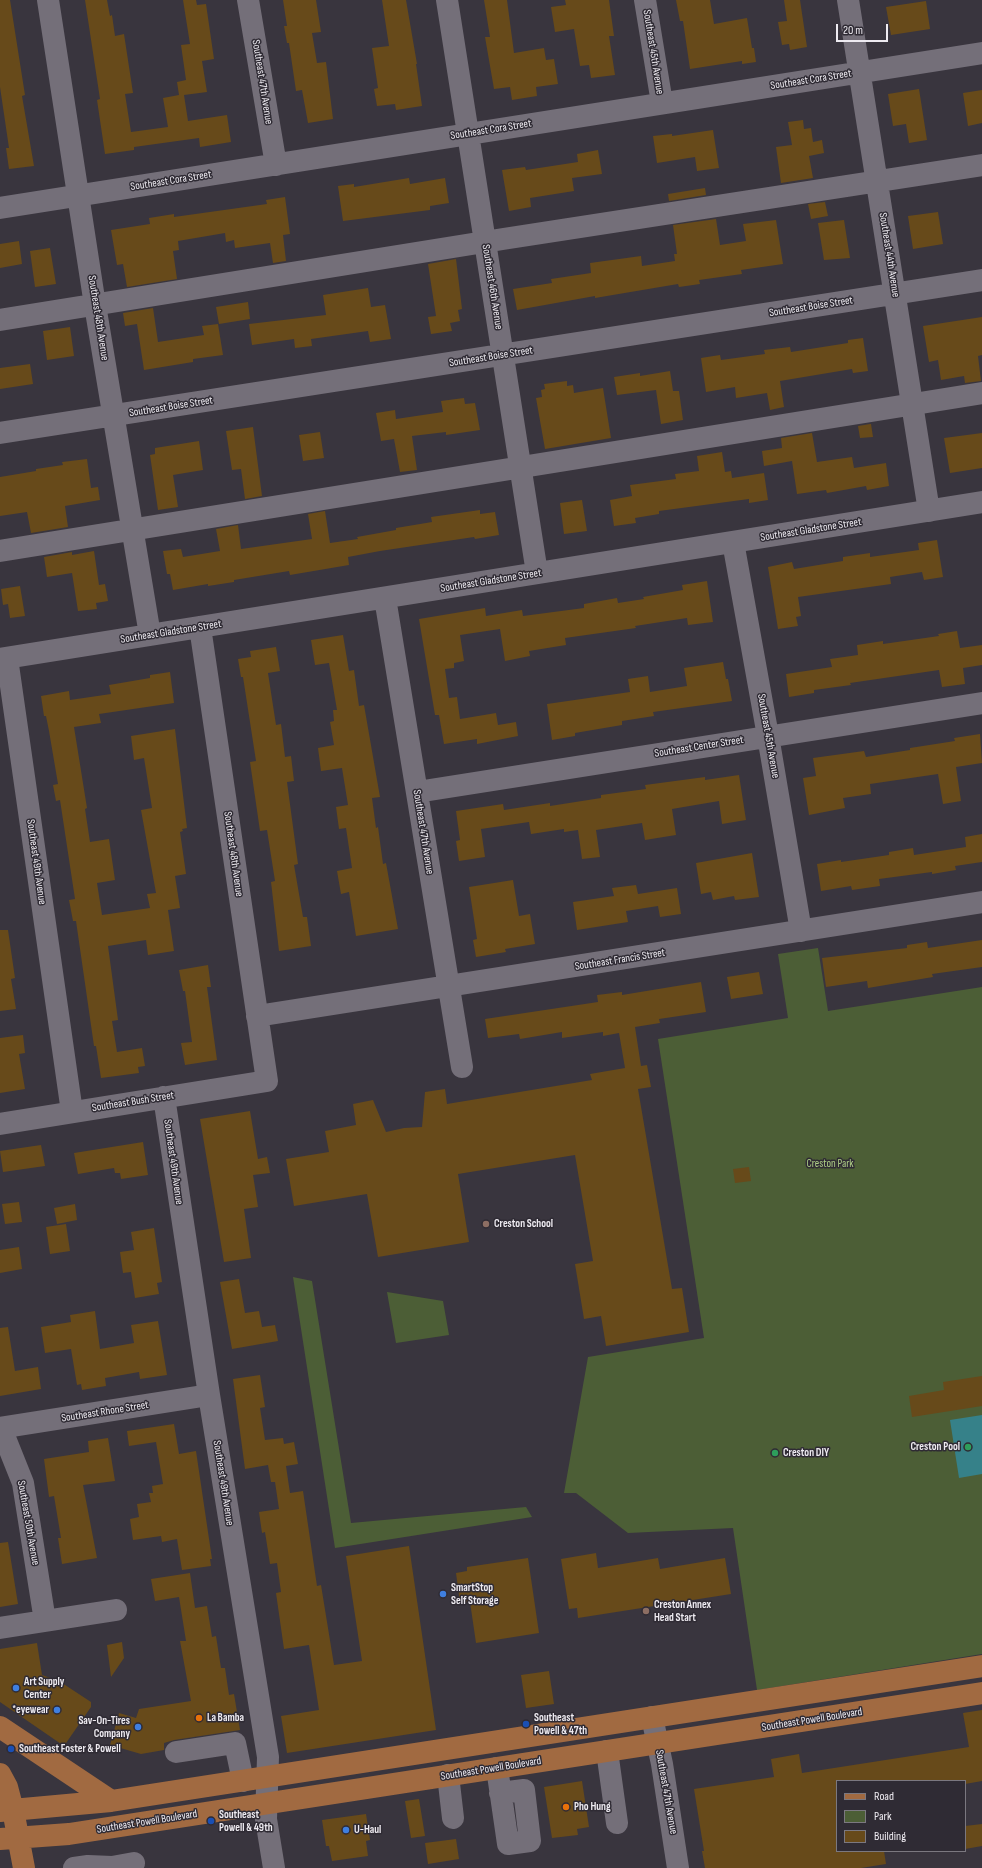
<!DOCTYPE html>
<html>
<head>
<meta charset="utf-8">
<style>
  body { margin:0 }
  #map { position:relative; width:982px; height:1868px; overflow:hidden; background:#39353e; font-family:"Sofia Sans Condensed",sans-serif }
  canvas { display:block }
  .legend { position:absolute; left:836px; top:1780px; width:130px; height:72px; box-sizing:border-box; background:#2f2b34; border:1px solid #7b7880; margin:0; padding:5px 7px; list-style:none; font-size:12px; color:#eeebf1 }
  .legend li { display:flex; align-items:center; gap:8px; height:20px }
  .legend b { width:20px; border:1px solid #7b7880 }
  .scale { position:absolute; left:836px; top:24px; width:52px; height:18px; box-sizing:border-box; border:2px solid #eeebf1; border-top:0; padding-left:5px; font-size:12px; line-height:14px; white-space:nowrap; color:#eeebf1; -webkit-text-stroke:3px #2f2b34; paint-order:stroke }
</style>
</head>
<body>
<div id="map">
<canvas width="982" height="1868"></canvas>
<ul class="legend">
<li><b style="height:5px;background:#a16a41"></b>Road</li>
<li><b style="height:11px;background:#4c5e36"></b>Park</li>
<li><b style="height:11px;background:#674a1a"></b>Building</li>
</ul>
<div class="scale">20 m</div>
</div>
<script>
const c = document.querySelector('canvas').getContext('2d');
c.lineJoin = 'round';
function fill(path, color) {
  c.fillStyle = color;
  c.fill(path, 'evenodd');
}
function toPath(rows) {
  const path = new Path2D();
  for (const r of rows) {
    path.moveTo(r[0], r[1]);
    for (let i = 2; i < r.length; i += 2) path.lineTo(r[i], r[i + 1]);
  }
  return path;
}
function stroke(path, color, width, dash) {
  c.strokeStyle = color;
  c.lineWidth = width;
  c.lineCap = dash ? 'butt' : 'round';
  c.setLineDash(dash || []);
  c.stroke(path);
}
function drawText(font, color, halo, rows, align = 'center') {
  c.font = font + ' "Sofia Sans Condensed",sans-serif';
  c.lineWidth = 3;
  c.setLineDash([]);
  c.textBaseline = 'middle';
  c.strokeStyle = halo;
  c.fillStyle = color;
  for (const [text, x, y, turn = 0] of rows) {
    c.save();
    c.translate(x, y);
    c.rotate((+turn || 0) * Math.PI / 180);
    c.textAlign = isNaN(turn) ? turn : align;
    if (halo) c.strokeText(text, 0, 0);
    c.fillText(text, 0, 0);
    c.restore();
  }
}
const green = toPath([
  [818,948,828,1011,982,987,982,1654,757,1690,733,1528,628,1533,576,1493,564,1493,588,1357,704,1338,658,1039,788,1018,778,954],
  [293,1277,312,1281,351,1523,526,1507,532,1517,335,1548],
  [387,1292,443,1301,449,1335,396,1343]
]);
const water = toPath([
  [982,1415,982,1474,959,1478,950,1420]
]);
const building = toPath([
  [0,0,10,0,25,95,22,96,34,166,9,169,6,148,9,148,0,87],
  [85,0,107,0,110,16,112,15,115,36,124,34,133,93,125,94,131,132,168,127,163,98,179,95,177,82,186,80,181,45,190,44,183,0,196,0,197,5,206,4,214,59,202,61,207,92,184,95,188,121,227,115,231,142,200,147,199,138,134,147,134,150,105,154,97,100,100,99],
  [283,0,316,0,321,32,312,33,317,63,326,62,333,119,308,123,302,90,296,91,289,43,287,43,284,26,287,26],
  [382,0,406,0,417,64,416,64,422,106,396,110,395,104,377,106,374,89,378,88,372,48,389,46],
  [484,0,507,0,514,53,544,48,546,60,554,59,558,84,536,87,537,96,512,100,510,87,494,89,485,37,490,37],
  [565,0,609,0,614,36,609,36,615,75,591,78,589,65,580,66,574,29,555,32,551,7,566,5],
  [676,0,710,0,714,24,747,18,752,48,754,48,756,62,742,64,742,61,690,69,683,21,680,21],
  [784,0,800,0,807,47,790,50,789,44,782,45,778,22,787,21],
  [926,1,930,29,891,35,886,7],
  [919,89,927,140,909,143,906,124,893,126,888,94],
  [982,90,982,123,968,126,963,93],
  [803,120,804,129,811,128,813,142,822,140,824,153,809,156,813,178,781,183,776,147,792,145,788,122],
  [713,130,719,168,697,171,695,157,657,163,653,136,672,134,672,136],
  [598,150,602,174,572,178,574,191,530,198,531,207,509,211,502,170,525,167,526,170,578,162,577,154],
  [409,178,410,184,445,178,449,203,430,206,430,210,343,221,338,186,354,184,354,187],
  [705,188,706,195,669,201,668,194],
  [285,197,290,234,283,235,286,261,273,263,270,243,235,248,234,240,226,242,225,233,178,241,179,250,173,251,177,279,127,287,123,264,117,265,111,230,150,224,149,218,174,214,174,217,267,204,266,200],
  [825,202,828,216,811,219,808,204],
  [938,212,943,244,913,249,908,216],
  [716,219,720,245,746,241,743,224,776,220,783,264,741,270,742,274,699,280,700,284,679,287,678,284,595,298,595,296,517,310,513,289,552,283,551,279,591,273,590,263,641,256,642,266,675,261,674,254,677,254,673,225],
  [844,220,850,258,824,260,818,223],
  [19,241,22,264,0,268,0,244],
  [50,248,56,284,35,287,30,251],
  [456,259,462,309,458,310,460,321,450,323,452,331,431,334,428,317,436,316,428,264],
  [368,288,371,307,385,305,391,339,370,342,368,331,311,339,312,346,295,348,294,339,252,345,249,324,326,315,323,295],
  [248,302,250,319,219,324,216,307],
  [153,308,158,342,204,335,202,326,218,324,223,355,193,359,193,362,144,370,137,324,125,326,123,313],
  [982,317,982,355,978,356,981,381,965,383,964,376,941,380,938,360,929,362,923,326],
  [70,327,74,356,47,360,43,331],
  [863,338,868,371,853,373,852,369,780,381,784,407,770,410,767,393,736,398,735,387,706,392,701,358,720,355,721,360,765,354,764,350,790,347,791,352,848,343,848,340],
  [30,364,33,384,0,389,0,368],
  [670,371,673,391,679,391,683,420,661,424,656,390,617,395,614,377,640,373,640,376],
  [567,381,567,386,573,385,574,393,603,388,611,438,545,449,536,398,542,397,541,390,545,389,544,384],
  [464,398,465,404,475,403,480,430,446,435,446,432,412,436,417,470,400,472,394,439,381,441,376,413,395,410,396,419,443,412,441,401],
  [870,424,871,424,873,437,860,438,858,426],
  [253,427,262,496,245,499,241,469,232,470,226,431],
  [320,432,324,458,303,461,299,435],
  [812,433,817,462,852,457,854,468,886,463,889,486,867,490,866,486,827,493,826,490,797,494,792,461,764,466,762,451,782,448,781,438],
  [982,433,982,468,950,473,944,438],
  [199,441,203,470,173,475,178,507,158,510,150,455,155,454,155,448],
  [722,452,725,472,731,471,732,478,764,473,768,500,749,503,749,499,659,511,659,514,635,518,636,523,614,526,610,500,632,496,630,485,676,479,675,474,699,471,697,456],
  [87,459,91,488,98,487,100,500,65,506,68,527,31,533,27,512,0,516,0,477,36,471,36,469,63,465,62,462],
  [582,500,587,531,564,534,560,503],
  [480,510,480,514,495,512,499,535,475,539,474,537,380,551,348,557,349,565,290,575,289,571,234,580,234,582,208,586,208,584,173,590,170,574,167,574,163,551,181,549,183,557,220,551,216,529,238,525,241,549,312,539,308,514,325,511,330,543,358,539,357,537,396,530,396,528,432,522,431,517],
  [937,540,943,577,924,580,922,572,890,577,891,584,798,597,801,616,796,617,798,626,778,629,768,567,792,562,794,569,843,561,843,557,870,553,870,557,919,550,918,543],
  [94,551,99,585,105,584,108,601,96,603,97,609,78,611,72,573,47,577,44,557,72,552,72,555],
  [707,581,713,622,688,625,687,618,635,626,636,628,565,638,566,645,529,651,530,656,505,661,500,629,460,635,464,661,454,663,454,668,445,669,449,698,457,697,460,719,496,713,498,725,516,722,518,736,477,744,477,739,444,744,439,715,435,715,419,619,485,608,486,616,522,610,523,616,584,608,584,604,617,598,618,603,644,599,643,597,683,590,682,585],
  [20,586,25,616,10,618,8,604,3,605,1,589],
  [957,631,960,648,982,645,982,665,963,668,965,684,942,687,939,670,850,683,851,685,814,690,814,693,789,697,786,674,832,667,830,659,858,655,857,645,883,641,883,644,939,636,938,634],
  [343,635,349,671,354,670,359,706,364,705,380,797,372,798,376,828,378,827,383,864,386,863,398,929,356,936,349,892,341,894,337,871,352,868,346,828,339,829,336,807,348,805,342,768,321,771,318,748,334,745,330,722,334,721,333,710,337,710,329,663,315,665,311,640],
  [276,647,280,671,268,673,276,725,281,724,285,757,291,756,294,781,287,782,298,864,294,865,303,917,307,917,311,946,279,951,271,882,275,881,267,830,260,831,250,762,256,761,243,677,241,677,238,659,251,657,250,651],
  [723,662,726,679,728,679,732,701,653,712,654,716,622,721,622,725,575,733,575,736,552,740,547,704,630,692,628,679,648,676,650,692,687,686,684,668],
  [170,672,174,703,99,714,101,723,74,727,87,808,85,809,90,842,109,839,115,880,97,883,102,915,150,908,147,894,156,893,141,810,152,808,144,758,134,760,131,736,175,729,187,828,182,829,183,831,180,832,186,874,175,876,180,908,168,910,174,951,148,955,146,940,108,946,118,1020,112,1021,117,1052,142,1048,145,1066,138,1067,139,1073,101,1078,96,1046,94,1046,76,921,73,921,69,900,75,899,60,800,56,801,53,785,58,784,49,731,46,716,44,716,41,696,69,691,70,700,111,694,109,685,150,678,150,675],
  [980,734,982,763,956,767,961,801,943,804,938,774,870,784,871,794,843,798,845,808,809,815,803,778,816,776,813,758,864,751,866,757,910,750,910,748,955,741,954,738],
  [739,775,746,820,722,824,719,801,672,809,676,835,645,840,642,823,596,830,600,857,582,859,578,830,564,832,564,829,531,834,529,822,481,829,485,857,459,861,456,841,460,840,456,811,503,804,504,810,550,803,550,806,601,798,601,795,646,789,645,785,705,777,705,780],
  [982,834,982,862,955,866,956,870,932,874,932,872,879,879,880,886,852,890,851,886,821,891,817,864,841,860,841,862,889,855,889,852,913,848,914,855,966,847,965,837],
  [752,853,759,897,735,900,734,896,713,900,711,892,701,894,696,863],
  [513,880,519,916,530,914,535,944,505,949,506,952,476,957,473,940,477,939,469,887],
  [636,885,638,894,677,888,681,914,660,917,658,906,626,911,628,922,577,930,573,902,614,896,612,888],
  [0,930,8,930,15,978,11,979,16,1009,0,1011],
  [982,940,982,967,932,974,933,977,868,988,867,981,826,987,822,958,907,948,907,945,927,942,928,948],
  [208,965,211,987,207,987,217,1060,185,1065,181,1043,192,1042,185,991,183,991,179,970],
  [759,972,763,994,731,999,727,977],
  [701,982,706,1012,659,1019,660,1023,635,1027,641,1066,647,1065,651,1087,638,1089,672,1289,682,1288,689,1332,606,1346,601,1316,584,1319,575,1264,593,1261,575,1155,458,1174,469,1242,378,1257,367,1194,294,1206,286,1159,329,1152,325,1131,356,1125,353,1104,373,1100,386,1132,404,1128,422,1127,425,1092,445,1089,447,1104,592,1080,590,1074,625,1068,619,1033,603,1036,603,1032,562,1038,562,1032,520,1039,519,1034,488,1038,485,1019,598,1002,597,995,622,992,622,995],
  [23,1035,25,1053,19,1054,25,1089,0,1093,0,1038],
  [250,1111,258,1159,267,1157,270,1173,253,1175,258,1207,244,1209,251,1258,224,1262,200,1119],
  [143,1142,148,1175,121,1179,120,1173,115,1173,114,1168,78,1174,74,1153],
  [41,1145,45,1166,3,1172,0,1151],
  [749,1167,751,1181,735,1183,733,1169],
  [19,1202,22,1222,5,1224,2,1204],
  [75,1204,77,1220,57,1224,54,1208],
  [66,1224,70,1251,50,1254,46,1227],
  [154,1228,162,1282,157,1283,159,1294,135,1298,131,1272,123,1273,120,1252,134,1250,131,1232],
  [19,1247,22,1269,0,1273,0,1250],
  [239,1279,245,1313,259,1311,262,1327,275,1325,278,1341,232,1349,220,1282],
  [95,1311,100,1349,134,1343,131,1325,158,1321,167,1375,140,1379,139,1372,105,1378,106,1386,82,1390,81,1384,77,1385,71,1349,45,1353,41,1327,71,1322,70,1315],
  [8,1327,15,1371,38,1367,41,1389,0,1396,0,1328],
  [260,1375,265,1407,260,1408,265,1440,283,1438,284,1444,294,1442,298,1464,286,1466,290,1493,303,1491,317,1586,321,1585,334,1665,362,1661,346,1556,409,1546,436,1730,287,1753,281,1716,319,1710,309,1645,284,1649,276,1593,281,1592,277,1563,270,1564,265,1532,262,1533,259,1512,279,1509,275,1482,271,1482,268,1465,245,1469,233,1379],
  [982,1376,982,1406,912,1417,909,1396,944,1390,943,1382],
  [174,1424,179,1454,196,1451,212,1559,210,1559,211,1566,182,1570,177,1539,162,1542,161,1536,133,1540,130,1519,139,1517,137,1504,151,1502,149,1493,153,1493,152,1486,163,1484,156,1442,129,1446,127,1431],
  [108,1438,115,1481,83,1485,97,1558,62,1564,58,1538,61,1538,54,1496,49,1497,44,1459,89,1452,88,1441],
  [8,1542,18,1604,0,1607,0,1543],
  [596,1553,598,1568,658,1558,660,1569,725,1558,731,1594,578,1618,577,1608,569,1609,561,1559],
  [528,1558,539,1633,476,1643,470,1602,460,1603,456,1573,467,1571,467,1567],
  [190,1573,195,1608,207,1606,212,1637,216,1636,221,1668,225,1668,229,1695,234,1694,240,1730,174,1740,164,1743,164,1750,141,1754,110,1745,119,1713,136,1718,139,1709,191,1701,180,1641,186,1641,179,1597,155,1601,151,1579],
  [122,1642,124,1658,111,1677,107,1645],
  [37,1643,42,1675,59,1681,91,1702,91,1707,64,1746,0,1702,0,1649],
  [549,1671,554,1704,526,1708,521,1675],
  [982,1710,982,1781,965,1784,965,1781,837,1781,837,1851,884,1851,886,1864,861,1868,705,1868,702,1851,704,1851,694,1789,774,1777,771,1759,799,1754,802,1773,969,1747,963,1713],
  [582,1781,589,1827,577,1829,578,1835,552,1838,544,1787],
  [419,1799,425,1836,411,1838,405,1801],
  [366,1814,370,1840,366,1841,368,1856,332,1861,329,1846,326,1846,322,1820],
  [982,1824,982,1846,965,1849,965,1826],
  [456,1839,459,1859,428,1864,425,1843]
]);
const minor = toPath([
  [48,0,95,305,150,635],
  [248,0,276,165],
  [447,0,537,573],
  [645,0,662,103],
  [848,0,929,511],
  [0,208,982,53],
  [0,320,503,239,982,165],
  [0,433,982,280],
  [733,542,768,736,801,931],
  [0,551,982,393],
  [385,598,462,1067],
  [7,658,72,1112],
  [0,659,982,502],
  [417,792,982,703],
  [257,1016,982,902],
  [164,1097,209,1395,268,1757,266,1819,274,1868],
  [0,1124,267,1081,200,627],
  [0,1428,209,1395],
  [1,1428,23,1483,45,1621],
  [0,1628,116,1610],
  [652,1717,662,1764,678,1868],
  [607,1751,617,1823],
  [176,1752,235,1743,243,1781],
  [497,1768,508,1844,530,1841,524,1790,500,1793],
  [448,1775,453,1818],
  [74,1868,88,1866,112,1867,134,1863]
]);
const major = toPath([
  [0,1727,111,1801],
  [0,1774,7,1787,13,1810,24,1868],
  [0,1811,111,1801,982,1666],
  [0,1839,69,1834,982,1693]
]);
const markers = [
  [486,1224,4,"#8d6e63"],
  [968,1447,4,"#2e9e5b"],
  [775,1453,4,"#2e9e5b"],
  [443,1594,4,"#3f7fe0"],
  [646,1611,4,"#8d6e63"],
  [16,1688,4,"#3f7fe0"],
  [57,1710,4,"#3f7fe0"],
  [199,1718,4,"#e8710a"],
  [526,1724,4,"#1a4fb4"],
  [138,1727,4,"#3f7fe0"],
  [11,1749,4,"#1a4fb4"],
  [566,1807,4,"#e8710a"],
  [211,1821,4,"#1a4fb4"],
  [346,1830,4,"#3f7fe0"]
];
const streetNames = [
  ["Southeast 45th Avenue",653,52,81],
  ["Southeast Cora Street",811,80,-9],
  ["Southeast 47th Avenue",262,82,81],
  ["Southeast Cora Street",491,130,-9],
  ["Southeast Cora Street",171,181,-9],
  ["Southeast 44th Avenue",889,255,81],
  ["Southeast 46th Avenue",492,287,81],
  ["Southeast Boise Street",811,307,-9],
  ["Southeast 48th Avenue",98,318,81],
  ["Southeast Boise Street",491,357,-9],
  ["Southeast Boise Street",171,407,-9],
  ["Southeast Gladstone Street",811,530,-9],
  ["Southeast Gladstone Street",491,581,-9],
  ["Southeast Gladstone Street",171,632,-9],
  ["Southeast 45th Avenue",768,736,80],
  ["Southeast Center Street",699,747,-9],
  ["Southeast 47th Avenue",423,832,81],
  ["Southeast 48th Avenue",233,854,82],
  ["Southeast 49th Avenue",36,862,82],
  ["Southeast Francis Street",620,960,-9],
  ["Southeast Bush Street",133,1102,-9],
  ["Southeast 49th Avenue",173,1162,82],
  ["Southeast Rhone Street",105,1412,-9],
  ["Southeast 49th Avenue",223,1483,81],
  ["Southeast 50th Avenue",28,1523,80],
  ["Southeast Powell Boulevard",812,1720,-9],
  ["Southeast Powell Boulevard",491,1769,-9],
  ["Southeast 47th Avenue",666,1792,80],
  ["Southeast Powell Boulevard",147,1822,-9]
];
const parkNames = [
  ["Creston Park",830,1164]
];
const poiNames = [
  ["Creston School",494,1224],
  ["Creston Pool",960,1447,"right"],
  ["Creston DIY",783,1453],
  ["SmartStop",451,1588],
  ["Self Storage",451,1601],
  ["Creston Annex",654,1605],
  ["Head Start",654,1618],
  ["Art Supply",24,1682],
  ["Center",24,1695],
  ["*eyewear",49,1710,"right"],
  ["La Bamba",207,1718],
  ["Southeast",534,1718],
  ["Powell & 47th",534,1731],
  ["Sav-On-Tires",130,1721,"right"],
  ["Company",130,1734,"right"],
  ["Southeast Foster & Powell",19,1749],
  ["Pho Hung",574,1807],
  ["Southeast",219,1815],
  ["Powell & 49th",219,1828],
  ["U-Haul",354,1830]
];
fill(green, '#4c5e36');
fill(water, '#368189');
fill(building, '#674a1a');
stroke(minor, '#746f79', 22);
stroke(major, '#a16a41', 22);
for (const [x, y, r, color] of markers) {
  const dot = new Path2D();
  dot.arc(x, y, r, 0, 2 * Math.PI);
  c.fillStyle = color;
  c.fill(dot);
  stroke(dot, '#2f2b34', 1.5);
}
drawText('11px', '#eeebf1', '#2f2b34', streetNames);
drawText('11px', '#b0d187', '#2f2b34', parkNames);
drawText('bold 11px', '#eeebf1', '#2f2b34', poiNames, 'left');
</script>
</body>
</html>
